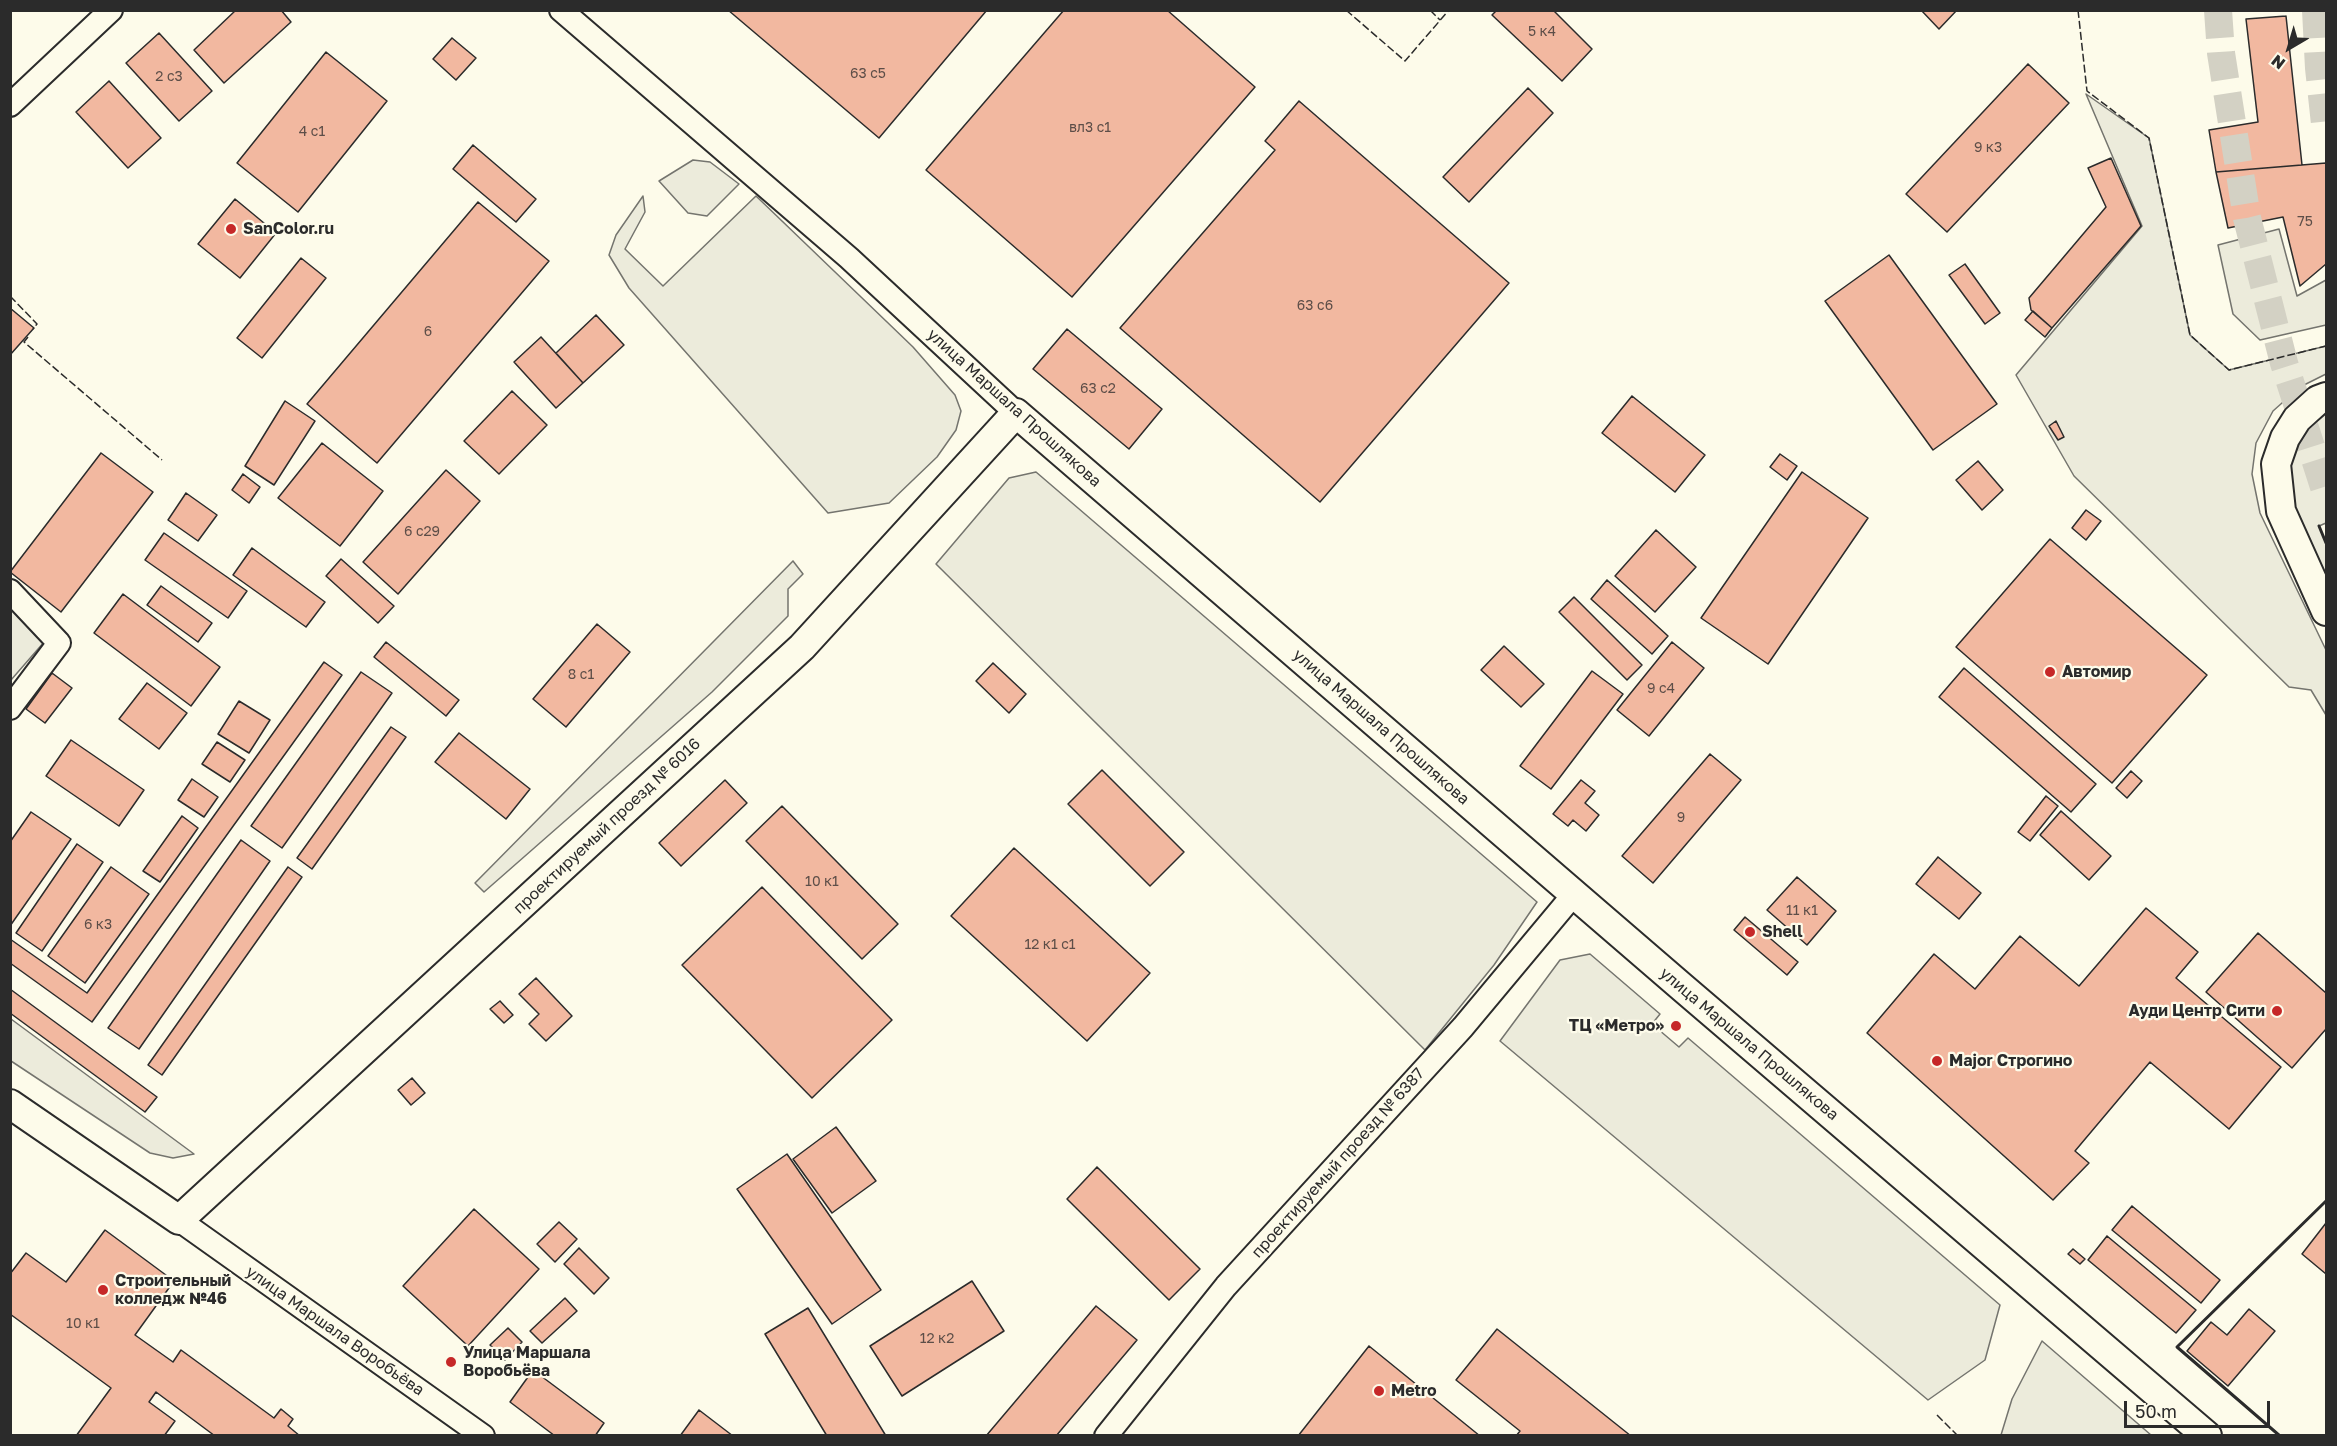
<!DOCTYPE html>
<html>
<head>
<meta charset="utf-8">
<style>
  body { margin:0 }
  #map { position:relative; width:2337px; height:1446px; overflow:hidden; background:#fdfbea; font-family:"Golos Text",sans-serif }
  canvas { display:block }
  .frame { position:absolute; inset:0; border:12px solid #2b2b2b; pointer-events:none }
  .north { position:absolute; left:2259px; top:18px; width:60px; height:60px; -webkit-text-stroke:4px #fdfbea; paint-order:stroke; rotate:218deg; font-size:16px; font-weight:700; line-height:24px; text-align:center; color:#2b2b2b }
  .north::after { content:''; display:block; margin:auto; width:21px; height:27px; background:#2b2b2b; clip-path:polygon(50% 0,100% 100%,50% 72%,0 100%) }
  .scale { position:absolute; left:2124px; top:1401px; width:146px; height:27px; box-sizing:border-box; border:3px solid #2b2b2b; border-top:0; padding-left:8px; font-size:18px; line-height:21px; white-space:nowrap; color:#2b2b2b; -webkit-text-stroke:4px #fdfbea; paint-order:stroke }
</style>
</head>
<body>
<div id="map">
<canvas width="2337" height="1446"></canvas>
<div class="frame"></div>
<div class="north">N</div>
<div class="scale">50 m</div>
</div>
<script>
const c = document.querySelector('canvas').getContext('2d');
c.lineJoin = 'round';
function fill(path, color) {
  c.fillStyle = color;
  c.fill(path, 'evenodd');
}
function toPath(rows) {
  const path = new Path2D();
  for (const r of rows) {
    path.moveTo(r[0], r[1]);
    for (let i = 2; i < r.length; i += 2) path.lineTo(r[i], r[i + 1]);
  }
  return path;
}
function stroke(path, color, width, dash) {
  c.strokeStyle = color;
  c.lineWidth = width;
  c.lineCap = dash ? 'butt' : 'round';
  c.setLineDash(dash || []);
  c.stroke(path);
}
function drawText(font, color, halo, rows, align = 'center') {
  c.font = font + ' "Golos Text",sans-serif';
  c.lineWidth = 4.5;
  c.setLineDash([]);
  c.textBaseline = 'middle';
  c.strokeStyle = halo;
  c.fillStyle = color;
  for (const [text, x, y, turn = 0] of rows) {
    c.save();
    c.translate(x, y);
    c.rotate((+turn || 0) * Math.PI / 180);
    c.textAlign = isNaN(turn) ? turn : align;
    if (halo) c.strokeText(text, 0, 0);
    c.fillText(text, 0, 0);
    c.restore();
  }
}
const green = toPath([
  [2086,94,2149,138,2190,335,2229,370,2326,346,2326,374,2300,387,2273,411,2256,443,2252,474,2260,513,2326,650,2326,715,2311,690,2289,687,2074,476,2016,375,2142,226,2086,94],
  [693,160,710,162,739,184,707,216,688,213,659,181,693,160],
  [643,196,645,212,625,249,663,286,756,196,913,347,955,395,961,411,956,430,937,457,889,503,828,513,629,288,609,255,616,235,643,196],
  [2279,229,2297,296,2326,280,2326,325,2260,340,2233,314,2218,245,2279,229],
  [2326,414,2326,523,2319,526,2326,543,2326,587,2291,507,2288,470,2295,445,2306,430,2326,414],
  [1036,472,1537,902,1494,965,1425,1050,936,564,1009,478,1036,472],
  [793,561,803,574,788,589,788,616,712,692,484,892,475,883,793,561],
  [11,604,45,641,11,680,11,604],
  [1590,954,1660,1014,1652,1024,1679,1047,1688,1038,2000,1305,1985,1360,1928,1400,1500,1041,1560,960,1590,954],
  [11,1019,194,1154,173,1158,150,1153,11,1061,11,1019],
  [2042,1341,2151,1435,2001,1435,2012,1399,2042,1341]
]);
const building = toPath([
  [236,10,281,10,291,22,224,83,194,50,236,10],
  [728,10,987,10,879,138,728,10],
  [1064,10,1167,10,1255,87,1072,297,926,170,1064,10],
  [1497,10,1553,10,1592,49,1562,81,1492,15,1497,10],
  [1921,10,1957,10,1939,29,1921,10],
  [2286,16,2302,165,2216,172,2209,130,2258,122,2246,19,2286,16],
  [159,33,212,91,179,121,126,63,159,33],
  [452,38,476,58,456,80,433,59,452,38],
  [326,52,387,101,298,212,237,163,326,52],
  [2028,64,2069,103,1947,232,1906,194,2028,64],
  [109,81,161,138,128,168,76,112,109,81],
  [1528,88,1553,113,1469,202,1443,177,1528,88],
  [1299,101,1509,283,1320,502,1120,328,1275,150,1265,141,1299,101],
  [473,145,536,199,516,222,453,169,473,145],
  [2111,158,2141,226,2052,328,2031,310,2029,298,2106,207,2088,168,2111,158],
  [2326,163,2326,264,2300,286,2283,217,2228,228,2216,172,2326,163],
  [235,199,276,233,240,278,198,244,235,199],
  [478,202,549,261,377,463,307,404,478,202],
  [1889,255,1997,404,1933,450,1825,301,1889,255],
  [301,258,326,278,262,358,237,338,301,258],
  [1965,264,2000,313,1985,324,1949,275,1965,264],
  [10,308,34,328,10,355,10,308],
  [2033,311,2052,328,2045,337,2025,320,2033,311],
  [596,315,624,345,583,383,556,353,596,315],
  [1067,329,1162,409,1129,449,1033,369,1067,329],
  [541,337,583,383,556,408,514,362,541,337],
  [512,391,547,425,499,474,464,441,512,391],
  [1632,396,1705,455,1675,492,1602,433,1632,396],
  [285,401,315,421,274,485,245,466,285,401],
  [2056,421,2064,437,2058,440,2049,426,2056,421],
  [322,443,383,491,340,546,278,498,322,443],
  [101,453,153,492,61,612,10,572,101,453],
  [1780,454,1797,466,1787,480,1770,467,1780,454],
  [1978,461,2003,490,1982,510,1956,480,1978,461],
  [446,470,480,501,398,594,363,562,446,470],
  [1802,472,1868,518,1768,664,1701,618,1802,472],
  [243,474,260,487,249,503,232,490,243,474],
  [186,493,217,515,198,541,168,520,186,493],
  [2086,510,2101,521,2086,540,2072,528,2086,510],
  [1656,530,1696,567,1655,612,1615,576,1656,530],
  [164,533,247,591,228,618,145,560,164,533],
  [2050,539,2207,675,2112,783,1956,647,2050,539],
  [252,548,325,602,306,627,233,575,252,548],
  [341,559,394,606,378,623,326,576,341,559],
  [1607,580,1668,636,1652,654,1591,599,1607,580],
  [161,586,212,623,198,642,147,605,161,586],
  [123,594,220,667,191,706,94,633,123,594],
  [1574,597,1642,665,1627,680,1559,612,1574,597],
  [597,624,630,652,566,727,533,699,597,624],
  [386,642,459,700,446,716,374,657,386,642],
  [1672,642,1704,668,1649,736,1617,710,1672,642],
  [1504,646,1544,684,1521,707,1481,670,1504,646],
  [324,662,342,675,92,1022,10,963,10,939,87,993,324,662],
  [993,663,1026,694,1009,713,976,681,993,663],
  [1964,668,2096,784,2071,812,1939,697,1964,668],
  [1592,671,1623,694,1551,789,1520,766,1592,671],
  [361,672,392,693,282,848,251,826,361,672],
  [52,673,72,688,45,723,26,709,52,673],
  [147,683,187,713,159,749,119,719,147,683],
  [239,701,270,720,249,753,218,734,239,701],
  [391,727,406,737,312,869,297,858,391,727],
  [459,733,530,789,506,819,435,762,459,733],
  [71,740,144,790,119,826,46,776,71,740],
  [217,742,245,760,230,782,202,764,217,742],
  [1710,754,1741,780,1653,883,1622,856,1710,754],
  [1102,770,1184,852,1150,886,1068,804,1102,770],
  [2131,771,2142,781,2127,798,2116,788,2131,771],
  [192,779,218,797,204,817,178,800,192,779],
  [725,780,747,803,681,866,659,843,725,780],
  [1581,780,1595,791,1585,803,1599,815,1586,831,1573,820,1568,826,1553,814,1581,780],
  [2046,796,2058,806,2030,841,2018,832,2046,796],
  [782,806,898,924,862,959,746,841,782,806],
  [2061,811,2111,856,2089,880,2040,835,2061,811],
  [31,812,71,839,10,926,10,842,31,812],
  [182,816,198,828,160,882,143,871,182,816],
  [241,840,270,861,139,1049,108,1028,241,840],
  [77,844,103,862,42,951,16,933,77,844],
  [1014,848,1150,973,1087,1041,951,916,1014,848],
  [1938,857,1981,893,1959,919,1916,884,1938,857],
  [111,867,149,894,85,983,48,956,111,867],
  [288,867,302,877,162,1075,148,1065,288,867],
  [1797,877,1836,911,1807,945,1767,910,1797,877],
  [762,887,892,1020,812,1098,682,965,762,887],
  [2146,908,2198,952,2176,978,2281,1067,2229,1129,2150,1062,2075,1151,2089,1163,2053,1200,1867,1033,1934,954,1975,989,2020,936,2079,986,2146,908],
  [1745,917,1798,962,1787,975,1734,930,1745,917],
  [2258,933,2326,993,2326,1029,2292,1068,2206,992,2258,933],
  [536,978,572,1016,546,1041,529,1024,539,1014,519,994,536,978],
  [10,989,157,1097,145,1112,10,1013,10,989],
  [500,1001,513,1015,504,1023,490,1009,500,1001],
  [412,1078,425,1093,411,1105,398,1090,412,1078],
  [836,1127,876,1181,832,1213,793,1159,836,1127],
  [787,1154,881,1290,832,1324,737,1189,787,1154],
  [1097,1167,1200,1269,1169,1300,1067,1199,1097,1167],
  [2132,1206,2220,1280,2201,1303,2112,1230,2132,1206],
  [474,1209,539,1269,468,1346,403,1286,474,1209],
  [559,1222,577,1239,555,1262,537,1244,559,1222],
  [2326,1223,2326,1274,2302,1254,2326,1223],
  [105,1230,174,1281,135,1335,173,1362,181,1350,274,1418,281,1409,293,1419,288,1426,300,1436,215,1436,156,1392,149,1402,175,1421,164,1436,76,1436,111,1388,10,1314,10,1274,26,1253,66,1282,105,1230],
  [2107,1236,2196,1310,2176,1333,2088,1260,2107,1236],
  [579,1248,609,1278,594,1294,564,1264,579,1248],
  [2073,1249,2085,1259,2080,1264,2068,1254,2073,1249],
  [972,1281,1004,1331,902,1396,870,1346,972,1281],
  [565,1298,577,1311,542,1343,530,1331,565,1298],
  [1096,1306,1137,1340,1056,1436,986,1436,1096,1306],
  [808,1308,886,1436,827,1436,765,1334,808,1308],
  [2249,1309,2275,1331,2228,1386,2187,1351,2211,1322,2227,1335,2249,1309],
  [508,1328,522,1342,505,1360,490,1345,508,1328],
  [1497,1329,1631,1436,1516,1436,1520,1431,1456,1380,1497,1329],
  [1369,1346,1480,1436,1298,1436,1369,1346],
  [533,1370,604,1423,595,1436,555,1436,510,1402,533,1370],
  [699,1410,733,1436,680,1436,699,1410]
]);
const majorTunnel = toPath([
  [2218,10,2221,53,2247,218,2284,363,2326,493],
  [2316,10,2319,68,2326,133]
]);
const minor = toPath([
  [561,10,849,258,1016,413],
  [10,105,111,10],
  [10,591,59,643,10,708],
  [179,1220,483,1436],
  [1106,1436,1226,1286,1463,1027,1574,894]
]);
const major = toPath([
  [2326,397,2318,400,2297,419,2285,438,2276,464,2281,511,2326,611],
  [10,1104,179,1220,802,647,1016,413,1683,988,2207,1436]
]);
const fence = toPath([
  [1346,10,1405,61,1449,10],
  [1430,10,1440,20],
  [2078,10,2087,91,2149,138,2190,335,2229,370,2326,346],
  [10,296,37,324,33,329],
  [28,337,24,342,162,460],
  [1937,1415,1958,1436],
  [2001,1435,2001,1436]
]);
const wall = toPath([
  [2319,526,2326,543],
  [2280,1436,2177,1347,2326,1201]
]);
const markers = [
  [231,229,6,"#c62828"],
  [2050,672,6,"#c62828"],
  [1750,932,6,"#c62828"],
  [2277,1011,6,"#c62828"],
  [1676,1026,6,"#c62828"],
  [1937,1061,6,"#c62828"],
  [103,1290,6,"#c62828"],
  [451,1362,6,"#c62828"],
  [1379,1391,6,"#c62828"]
];
const numberNames = [
  ["5 к4",1542,32],
  ["63 с5",868,74],
  ["2 с3",169,77],
  ["вл3 с1",1090,128],
  ["4 с1",312,132],
  ["9 к3",1988,148],
  ["75",2305,222],
  ["63 с6",1315,306],
  ["6",428,332],
  ["63 с2",1098,389],
  ["6 с29",422,532],
  ["8 с1",581,675],
  ["9 с4",1661,689],
  ["9",1681,818],
  ["10 к1",822,882],
  ["11 к1",1802,911],
  ["6 к3",98,925],
  ["12 к1 с1",1050,945],
  ["10 к1",83,1324],
  ["12 к2",937,1339]
];
const poiNames = [
  ["SanColor.ru",243,229],
  ["Автомир",2062,672],
  ["Shell",1762,932],
  ["Ауди Центр Сити",2265,1011,"right"],
  ["ТЦ «Метро»",1664,1026,"right"],
  ["Major Строгино",1949,1061],
  ["Строительный",115,1281],
  ["колледж №46",115,1299],
  ["Улица Маршала",463,1353],
  ["Воробьёва",463,1371],
  ["Metro",1391,1391]
];
const streetNames = [
  ["улица Маршала Прошлякова",1014,408,42],
  ["улица Маршала Прошлякова",1381,727,41],
  ["проектируемый проезд № 6016",607,826,-43],
  ["улица Маршала Прошлякова",1749,1044,40],
  ["проектируемый проезд № 6387",1338,1163,-48],
  ["улица Маршала Воробьёва",335,1331,35]
];
fill(green, '#ecebdb');
stroke(green, '#74746e', 1.5);
fill(building, '#f2b8a0');
stroke(building, '#2b2b2b', 1.5);
stroke(majorTunnel, '#d3d1c4', 28, [28, 14]);
stroke(minor, '#2b2b2b', 26);
stroke(major, '#2b2b2b', 32);
stroke(minor, '#fdfbea', 22);
stroke(major, '#fdfbea', 28);
stroke(fence, '#2b2b2b', 1.5, [8, 3]);
stroke(wall, '#2b2b2b', 3);
for (const [x, y, r, color] of markers) {
  const dot = new Path2D();
  dot.arc(x, y, r, 0, 2 * Math.PI);
  c.fillStyle = color;
  c.fill(dot);
  stroke(dot, '#fdfbea', 2);
}
drawText('14px', '#5d4e48', null, numberNames);
drawText('bold 16px', '#2b2b2b', '#fdfbea', poiNames, 'left');
drawText('16px', '#2b2b2b', '#fdfbea', streetNames);
</script>
</body>
</html>
